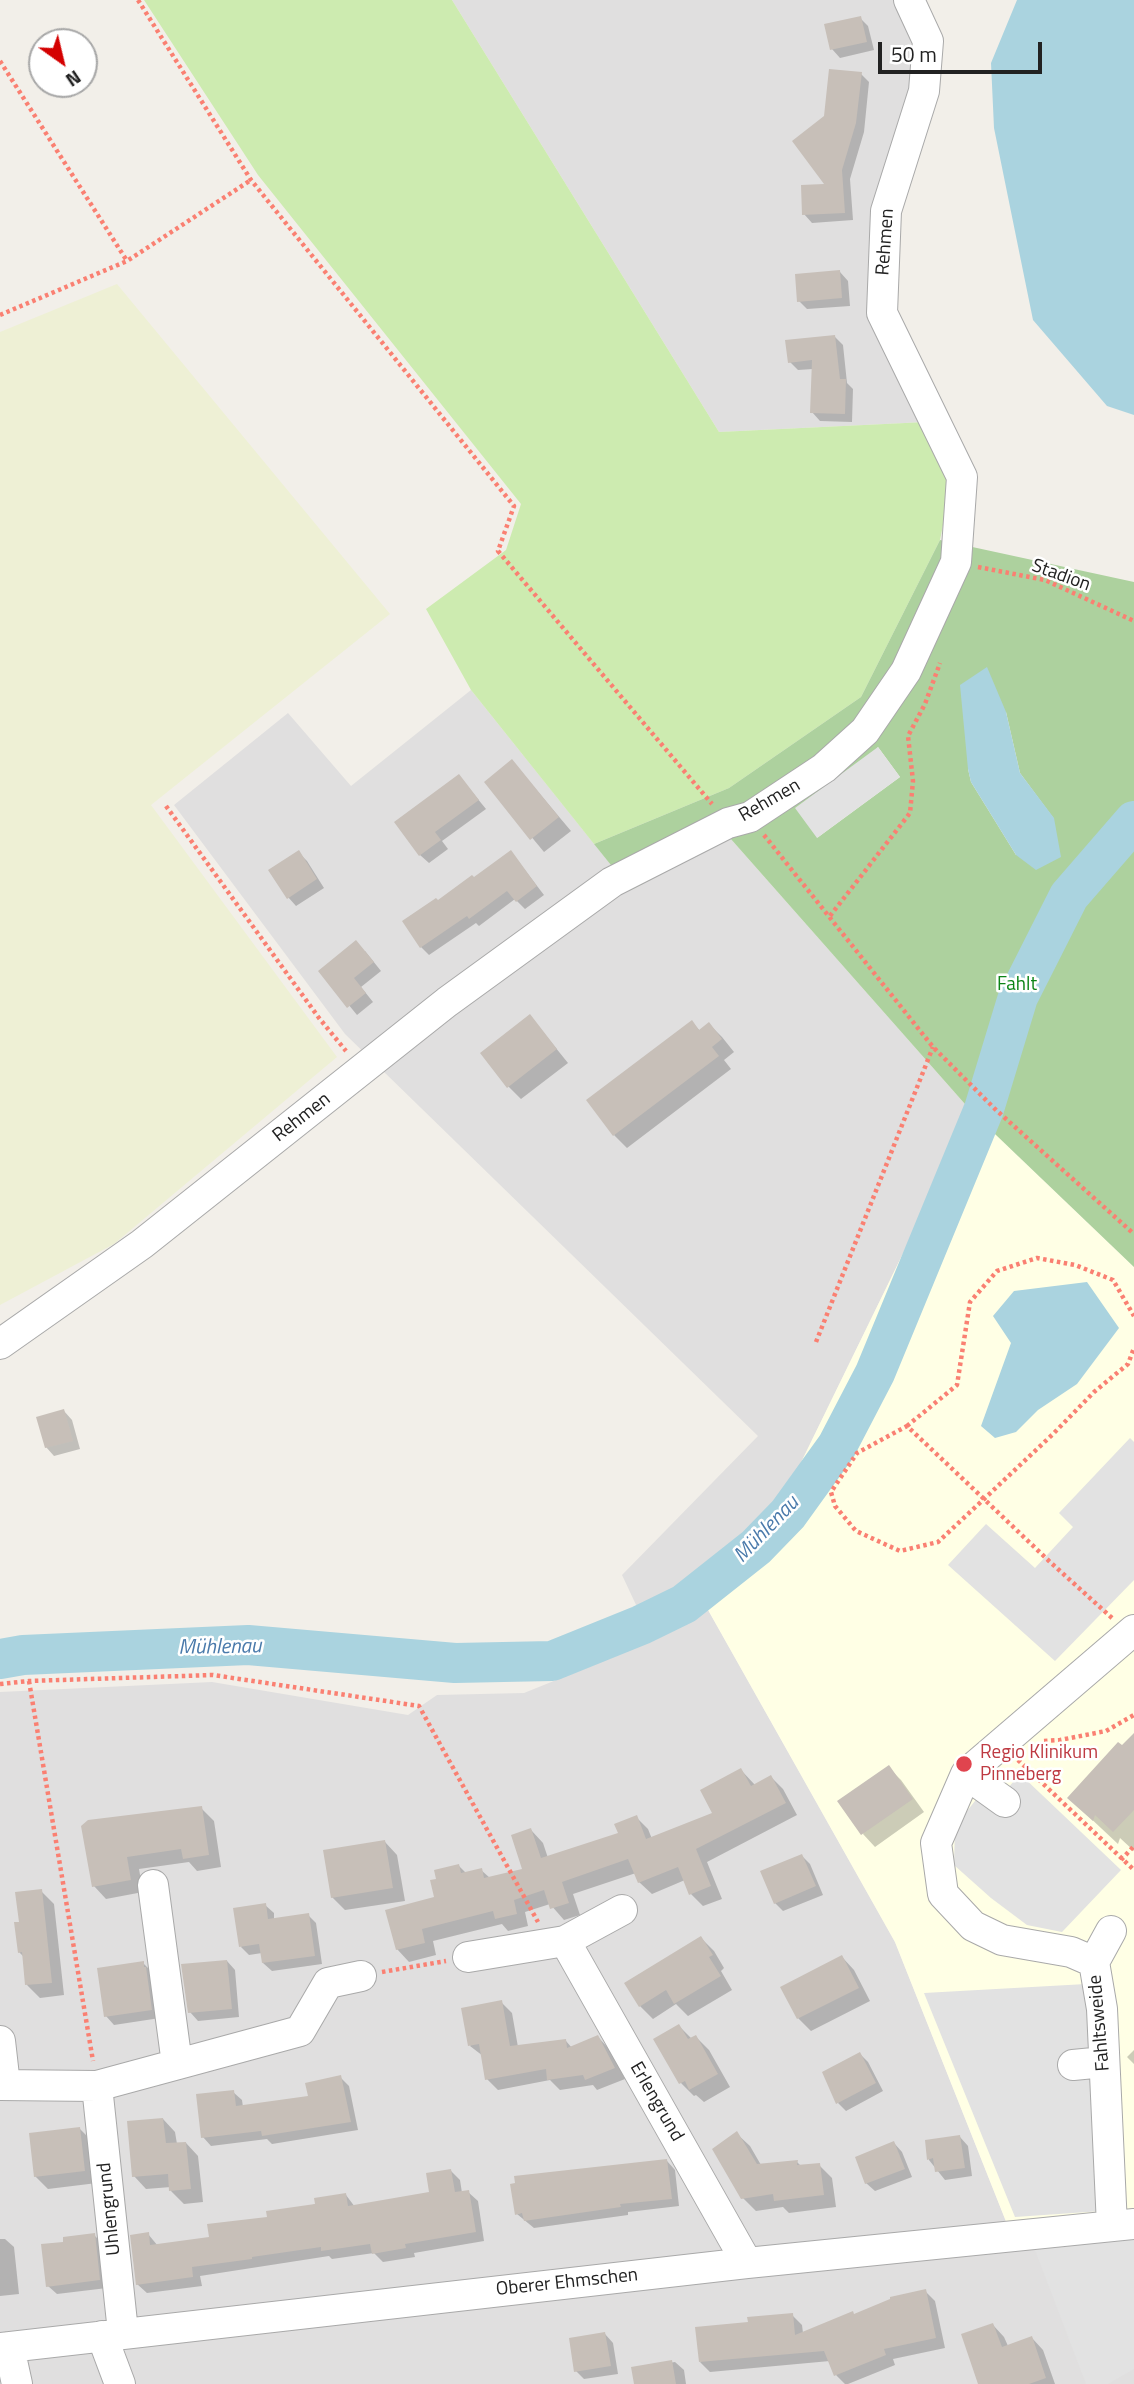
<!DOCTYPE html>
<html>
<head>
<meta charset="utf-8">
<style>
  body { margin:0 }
  #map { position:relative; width:1134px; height:2384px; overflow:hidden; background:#f2efe9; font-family:"Titillium Web",sans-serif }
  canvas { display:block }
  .north { position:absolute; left:28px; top:28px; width:70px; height:70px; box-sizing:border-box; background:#fff; border:2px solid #a7a7a7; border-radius:50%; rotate:146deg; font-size:19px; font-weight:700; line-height:28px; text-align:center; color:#222 }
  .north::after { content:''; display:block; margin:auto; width:24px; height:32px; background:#d40000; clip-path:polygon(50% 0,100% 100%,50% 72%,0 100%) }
  .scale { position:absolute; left:878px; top:42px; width:164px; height:32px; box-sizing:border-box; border:4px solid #222; border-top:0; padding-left:9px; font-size:21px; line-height:24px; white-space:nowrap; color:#222; -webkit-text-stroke:5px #fff; paint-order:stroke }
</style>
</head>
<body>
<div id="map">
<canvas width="1134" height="2384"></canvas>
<div class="north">N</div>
<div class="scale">50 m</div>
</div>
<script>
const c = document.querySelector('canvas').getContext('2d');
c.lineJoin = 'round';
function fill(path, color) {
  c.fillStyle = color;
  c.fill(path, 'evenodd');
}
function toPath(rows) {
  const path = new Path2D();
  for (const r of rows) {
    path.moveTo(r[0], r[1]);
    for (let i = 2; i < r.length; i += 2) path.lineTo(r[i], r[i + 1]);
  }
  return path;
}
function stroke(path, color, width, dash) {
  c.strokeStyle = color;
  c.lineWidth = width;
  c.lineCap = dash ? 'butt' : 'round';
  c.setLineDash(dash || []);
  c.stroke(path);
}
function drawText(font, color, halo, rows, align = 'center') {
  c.font = font + ' "Titillium Web",sans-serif';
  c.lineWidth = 5;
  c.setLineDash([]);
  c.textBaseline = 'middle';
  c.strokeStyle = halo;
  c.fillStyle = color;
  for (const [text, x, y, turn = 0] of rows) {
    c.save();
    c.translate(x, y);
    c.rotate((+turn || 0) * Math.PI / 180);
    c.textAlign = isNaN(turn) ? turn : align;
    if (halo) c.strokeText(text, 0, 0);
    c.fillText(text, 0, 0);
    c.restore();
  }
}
const residential = toPath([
  [452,0,900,0,920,44,870,321,926,422,719,432],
  [471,690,631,890,730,838,972,1112,791,1483,694,1585,895,1942,1007,2224,1134,2216,1134,2384,0,2384,0,1692,212,1682,408,1715,437,1695,524,1693,653,1641,622,1575,758,1436,345,1034,174,805,288,713,351,786]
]);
const education = toPath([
  [972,1112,1134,1267,1134,2216,1007,2224,895,1942,694,1585,791,1483]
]);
const farmland = toPath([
  [117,284,390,614,151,805,337,1057,114,1244,0,1305,0,332]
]);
const grass = toPath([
  [144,0,452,0,719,432,926,422,952,480,940,540,861,697,729,788,594,844,471,690,426,609,506,550,521,504,258,175]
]);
const forest = toPath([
  [940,540,1134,582,1134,1267,972,1112,730,838,631,890,594,844,729,788,861,697],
  [1006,712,1020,773,1054,819,1016,855,971,782,968,769],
  [878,747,900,777,817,838]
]);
const parking = toPath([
  [878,747,900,777,817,838,795,808],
  [1130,1438,1134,1442,1134,1580,1055,1661,948,1565,986,1524,1035,1568,1073,1527,1059,1513],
  [1020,1774,1121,1870,1062,1932,1027,1925,991,1898,954,1865,955,1826,995,1776,1008,1788],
  [1086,1984,1102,2211,1015,2217,924,1993],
  [1134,2239,1134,2369,1108,2384,1086,2384,1035,2250]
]);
const water = toPath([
  [1017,0,1134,0,1134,415,1107,406,1033,320,994,128,991,63],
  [987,667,1006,712,1020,773,1054,818,1061,857,1036,870,1016,855,971,782,968,769,960,685],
  [1087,1282,1119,1328,1077,1384,1038,1410,1016,1432,995,1438,981,1426,1011,1343,993,1316,1014,1291]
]);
const shadow = toPath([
  [860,18,868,26,874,50,840,58,832,49],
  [861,74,869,82,864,132,850,179,853,220,812,223,804,214,828,185,826,117],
  [840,272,848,281,850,306,807,309,799,301],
  [835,337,843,345,847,383,853,389,852,422,820,421,812,412,813,369,798,370,790,362],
  [512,761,571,831,544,852,486,782],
  [459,776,486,809,442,841,448,849,429,863,420,855],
  [511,852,544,895,525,909,515,899,479,926,476,923,429,955,421,947,474,879],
  [299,853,307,861,324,888,296,906,288,897],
  [365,951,381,971,361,987,373,1002,357,1015,321,971],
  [530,1016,568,1063,521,1099,508,1086],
  [692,1022,700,1031,709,1024,722,1037,734,1052,724,1060,731,1069,627,1148,614,1135],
  [64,1411,72,1420,80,1449,54,1456,46,1447],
  [1134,1735,1134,1851,1120,1838,1118,1844,1069,1798],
  [888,1767,901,1780,924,1812,875,1847,863,1834],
  [741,1770,755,1785,771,1777,783,1789,797,1815,707,1862,722,1899,703,1906,691,1894,685,1880,652,1894,639,1882,636,1873,573,1894,580,1915,564,1920,550,1904,525,1912,528,1926,508,1931,502,1924,433,1941,436,1955,409,1962,397,1949,459,1866,466,1873,481,1870,490,1878,524,1870,531,1830,543,1843,548,1858,620,1834,636,1817,648,1829,652,1839,714,1814],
  [201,1808,214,1821,221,1867,197,1871,189,1862,139,1869,143,1892,106,1899,94,1886,83,1826],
  [385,1842,397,1855,405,1901,345,1910,332,1897],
  [802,1856,810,1864,823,1895,783,1911,775,1903],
  [41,1891,54,1904,64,1995,40,1998,27,1985,24,1957,19,1952,20,1923],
  [265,1905,274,1913,274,1919,308,1915,316,1923,322,1964,272,1971,263,1963,262,1953,249,1955,241,1947],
  [701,1938,714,1951,724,1968,721,1971,732,1990,688,2016,676,2004,653,2019,640,2006],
  [842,1957,854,1970,870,2001,811,2031,798,2018],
  [227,1961,235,1970,239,2017,198,2021,190,2012],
  [143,1963,151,1971,160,2018,114,2025,106,2016],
  [501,2002,512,2013,518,2047,566,2041,572,2048,598,2037,609,2049,625,2079,597,2090,593,2085,560,2090,550,2080,498,2090,487,2079,483,2056,470,2046],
  [679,2026,692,2039,696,2037,709,2050,730,2087,704,2102,696,2095,694,2096,681,2083,656,2039],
  [1134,2050,1134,2064,1127,2057],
  [860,2054,868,2062,883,2091,846,2111,838,2103],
  [340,2077,349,2086,358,2130,272,2144,267,2139,211,2146,203,2137,233,2092,242,2100,243,2107,310,2097],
  [163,2119,175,2132,177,2144,186,2143,198,2156,203,2202,184,2204,171,2191,171,2187,146,2189,134,2176],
  [80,2129,93,2142,97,2183,48,2189,35,2176],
  [737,2134,750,2146,761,2165,797,2162,802,2167,819,2165,832,2178,836,2207,789,2213,783,2207,756,2211,743,2198],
  [960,2137,968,2146,972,2176,945,2180,929,2160,927,2142],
  [894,2143,902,2152,912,2177,875,2191,866,2183],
  [667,2161,675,2170,679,2206,628,2212,628,2215,534,2228,517,2214],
  [451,2171,460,2180,462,2193,468,2192,478,2201,484,2241,414,2253,415,2257,383,2262,374,2253,332,2259,329,2256,200,2276,202,2286,147,2293,137,2284,148,2234,158,2246,211,2239,269,2218,346,2195,355,2207,431,2194],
  [94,2235,103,2244,107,2288,57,2294,48,2286,65,2243],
  [0,2239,5,2239,14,2247,19,2294,0,2296],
  [925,2291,935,2301,945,2348,893,2359,895,2365,848,2384,845,2384,836,2375,830,2361,710,2372,700,2362,750,2323,792,2315,802,2325,803,2333],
  [993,2325,1004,2337,1008,2346,1032,2338,1043,2350,1055,2384,980,2384],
  [605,2334,613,2343,618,2374,584,2379,576,2371],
  [675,2362,684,2370,686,2384,636,2384,633,2369]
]);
const river = toPath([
  [0,1659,23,1655,248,1645,455,1663,552,1661,641,1625,684,1604,756,1547,788,1514,837,1446,875,1373,984,1109,1018,997,1069,896,1134,821]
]);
const building = toPath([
  [861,16,867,42,830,50,824,24],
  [829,69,862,72,856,123,842,170,845,213,802,215,801,185,824,184,792,141,824,116],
  [840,270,842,298,797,302,795,274],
  [835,335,840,379,846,379,845,414,810,413,812,360,788,363,785,340],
  [512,759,559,817,530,840,484,782],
  [459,774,479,800,435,832,441,840,419,856,394,822],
  [299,850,317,879,287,899,268,870],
  [511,850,537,886,516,902,507,891,469,919,467,916,420,948,402,921,436,898,438,900,472,875,474,877],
  [356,940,374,962,354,978,366,993,347,1008,318,971],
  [530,1014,557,1049,507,1088,480,1053],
  [692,1020,699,1030,709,1022,722,1039,712,1047,719,1056,613,1136,586,1100],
  [64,1409,73,1441,45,1448,36,1417],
  [1134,1733,1134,1810,1113,1832,1095,1815,1093,1821,1067,1798,1118,1742,1122,1745],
  [889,1765,913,1799,861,1835,837,1801],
  [741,1768,751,1786,771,1775,786,1803,696,1849,711,1886,689,1895,678,1867,638,1883,628,1859,562,1882,569,1903,550,1909,544,1890,514,1900,517,1914,495,1919,493,1911,422,1929,425,1943,396,1950,385,1910,434,1897,430,1880,436,1879,434,1870,459,1864,461,1873,482,1868,484,1878,522,1869,511,1835,531,1828,541,1858,618,1833,614,1824,637,1815,646,1839,712,1813,700,1790],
  [202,1806,209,1855,183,1859,181,1849,127,1857,131,1880,92,1887,81,1826,88,1820],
  [385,1840,393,1888,331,1898,323,1850],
  [802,1854,816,1886,774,1904,760,1871],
  [42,1889,52,1983,25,1985,22,1952,18,1953,14,1922,19,1922,15,1892],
  [266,1903,268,1919,309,1913,315,1956,262,1963,259,1944,239,1947,233,1908],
  [701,1936,713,1955,709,1957,721,1976,674,2004,666,1990,639,2007,624,1983],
  [842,1955,859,1988,797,2019,780,1987],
  [227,1960,232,2009,188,2013,181,1964],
  [144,1961,144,1967,146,1967,152,2010,104,2017,97,1968],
  [502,2000,510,2046,566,2039,567,2048,598,2035,615,2068,585,2080,583,2075,547,2080,546,2069,485,2080,479,2044,468,2046,461,2008],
  [679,2024,688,2039,696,2035,718,2074,689,2090,685,2081,679,2084,653,2039],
  [860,2052,876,2083,836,2104,822,2072],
  [341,2075,351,2122,262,2136,261,2131,201,2138,196,2094,234,2090,236,2106,308,2096,305,2083],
  [163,2118,166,2143,186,2142,191,2189,169,2191,168,2174,132,2177,127,2121],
  [80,2127,85,2171,34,2177,29,2133],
  [737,2131,757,2164,798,2160,797,2165,820,2163,824,2195,774,2201,773,2194,741,2199,712,2149],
  [960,2135,965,2168,935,2172,933,2158,927,2160,925,2140],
  [894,2141,905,2169,865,2184,855,2157],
  [667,2159,672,2199,620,2204,621,2207,524,2221,522,2213,515,2215,510,2184,515,2183,514,2176],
  [451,2169,455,2192,469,2190,476,2232,405,2244,406,2248,372,2254,370,2244,321,2251,321,2247,252,2257,252,2259,192,2267,193,2277,136,2285,130,2235,149,2232,150,2245,209,2237,207,2224,267,2217,266,2211,315,2204,314,2198,346,2193,348,2206,429,2192,426,2173],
  [95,2233,100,2280,46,2287,41,2244,63,2242,63,2237],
  [926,2289,936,2338,884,2349,886,2355,834,2376,824,2351,699,2362,695,2327,748,2322,747,2317,793,2313,795,2335,853,2311,854,2314,890,2299,890,2297],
  [993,2323,1002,2347,1032,2336,1046,2378,1029,2384,978,2384,961,2334],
  [605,2332,611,2366,574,2372,569,2338],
  [672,2360,676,2384,634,2384,631,2367]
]);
const path = toPath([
  [138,0,251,180,514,506,498,551,712,804],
  [0,61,127,261],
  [0,315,127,261,251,180],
  [978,567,1045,580,1134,621],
  [166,806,319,1018,346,1051],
  [764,835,933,1047,995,1109,1134,1234],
  [830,916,910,813,913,781,908,736,925,704,940,663],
  [816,1342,933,1047],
  [907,1426,957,1385,970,1302,997,1271,1037,1258,1075,1265,1113,1280,1134,1316],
  [1112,1618,1049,1561,984,1499,907,1426,857,1453,831,1492,835,1506,856,1531,900,1551,938,1542,984,1499,1053,1434,1094,1392,1128,1364,1134,1348],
  [29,1681,93,2061],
  [0,1684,29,1681,213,1675,419,1706,538,1922],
  [1044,1741,1060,1740,1106,1731,1134,1715],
  [1018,1760,1134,1870],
  [1121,1860,1134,1846],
  [382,1972,446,1961]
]);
const minor = toPath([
  [0,1344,142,1244,447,1002,612,882,728,823,750,817,824,768,865,731,906,671,956,562,962,477,882,313,886,211,924,91,928,41,909,0],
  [966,1774,1005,1802],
  [153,1885,177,2064],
  [565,1941,747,2263],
  [468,1957,565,1941,622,1910],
  [1094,1962,1111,1931],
  [0,2041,5,2085],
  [1073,2065,1104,2062],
  [0,2085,97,2086,300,2031,328,1983,361,1976],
  [97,2086,123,2332],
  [1112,2226,1102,2009,1094,1962,1071,1952,1002,1940,973,1926,943,1894,936,1843,966,1774,1134,1630],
  [102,2336,120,2384],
  [9,2347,17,2384],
  [0,2348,747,2263,1134,2224]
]);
const markers = [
  [964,1764,9,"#e0444e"]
];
const streetNames = [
  ["Rehmen",886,242,-86],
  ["Stadion",1061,576,20],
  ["Rehmen",770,801,-30],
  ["Rehmen",302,1118,-38],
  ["Fahltsweide",1100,2023,-95],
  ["Erlengrund",656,2102,60],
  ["Uhlengrund",110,2209,-96],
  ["Oberer Ehmschen",567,2283,-6]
];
const parkNames = [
  ["Fahlt",1017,985]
];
const healthNames = [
  ["Regio Klinikum",980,1753],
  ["Pinneberg",980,1775]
];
const waterNames = [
  ["Mühlenau",767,1530,-46],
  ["Mühlenau",220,1648,-1]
];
fill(residential, '#e0dfdf');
fill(education, '#ffffe5');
fill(farmland, '#eef0d5');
fill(grass, '#cdebb0');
fill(forest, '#add19e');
fill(parking, '#e2e2e2');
fill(water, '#aad3df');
fill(shadow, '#0003');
stroke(river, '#aad3df', 40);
fill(building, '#c7bfb8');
stroke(minor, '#a9a9a9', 32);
stroke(path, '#fa8072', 4.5, [3.5, 3.5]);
stroke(minor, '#fff', 30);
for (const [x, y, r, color] of markers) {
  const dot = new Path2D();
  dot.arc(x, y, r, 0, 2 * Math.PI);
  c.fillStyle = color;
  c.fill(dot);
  stroke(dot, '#fff', 2.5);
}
drawText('19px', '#222', '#fff', streetNames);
drawText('19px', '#0c8416', '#fff', parkNames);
drawText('19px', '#be3a42', '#fff', healthNames, 'left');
drawText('italic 21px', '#4a7aab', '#fff', waterNames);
</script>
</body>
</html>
